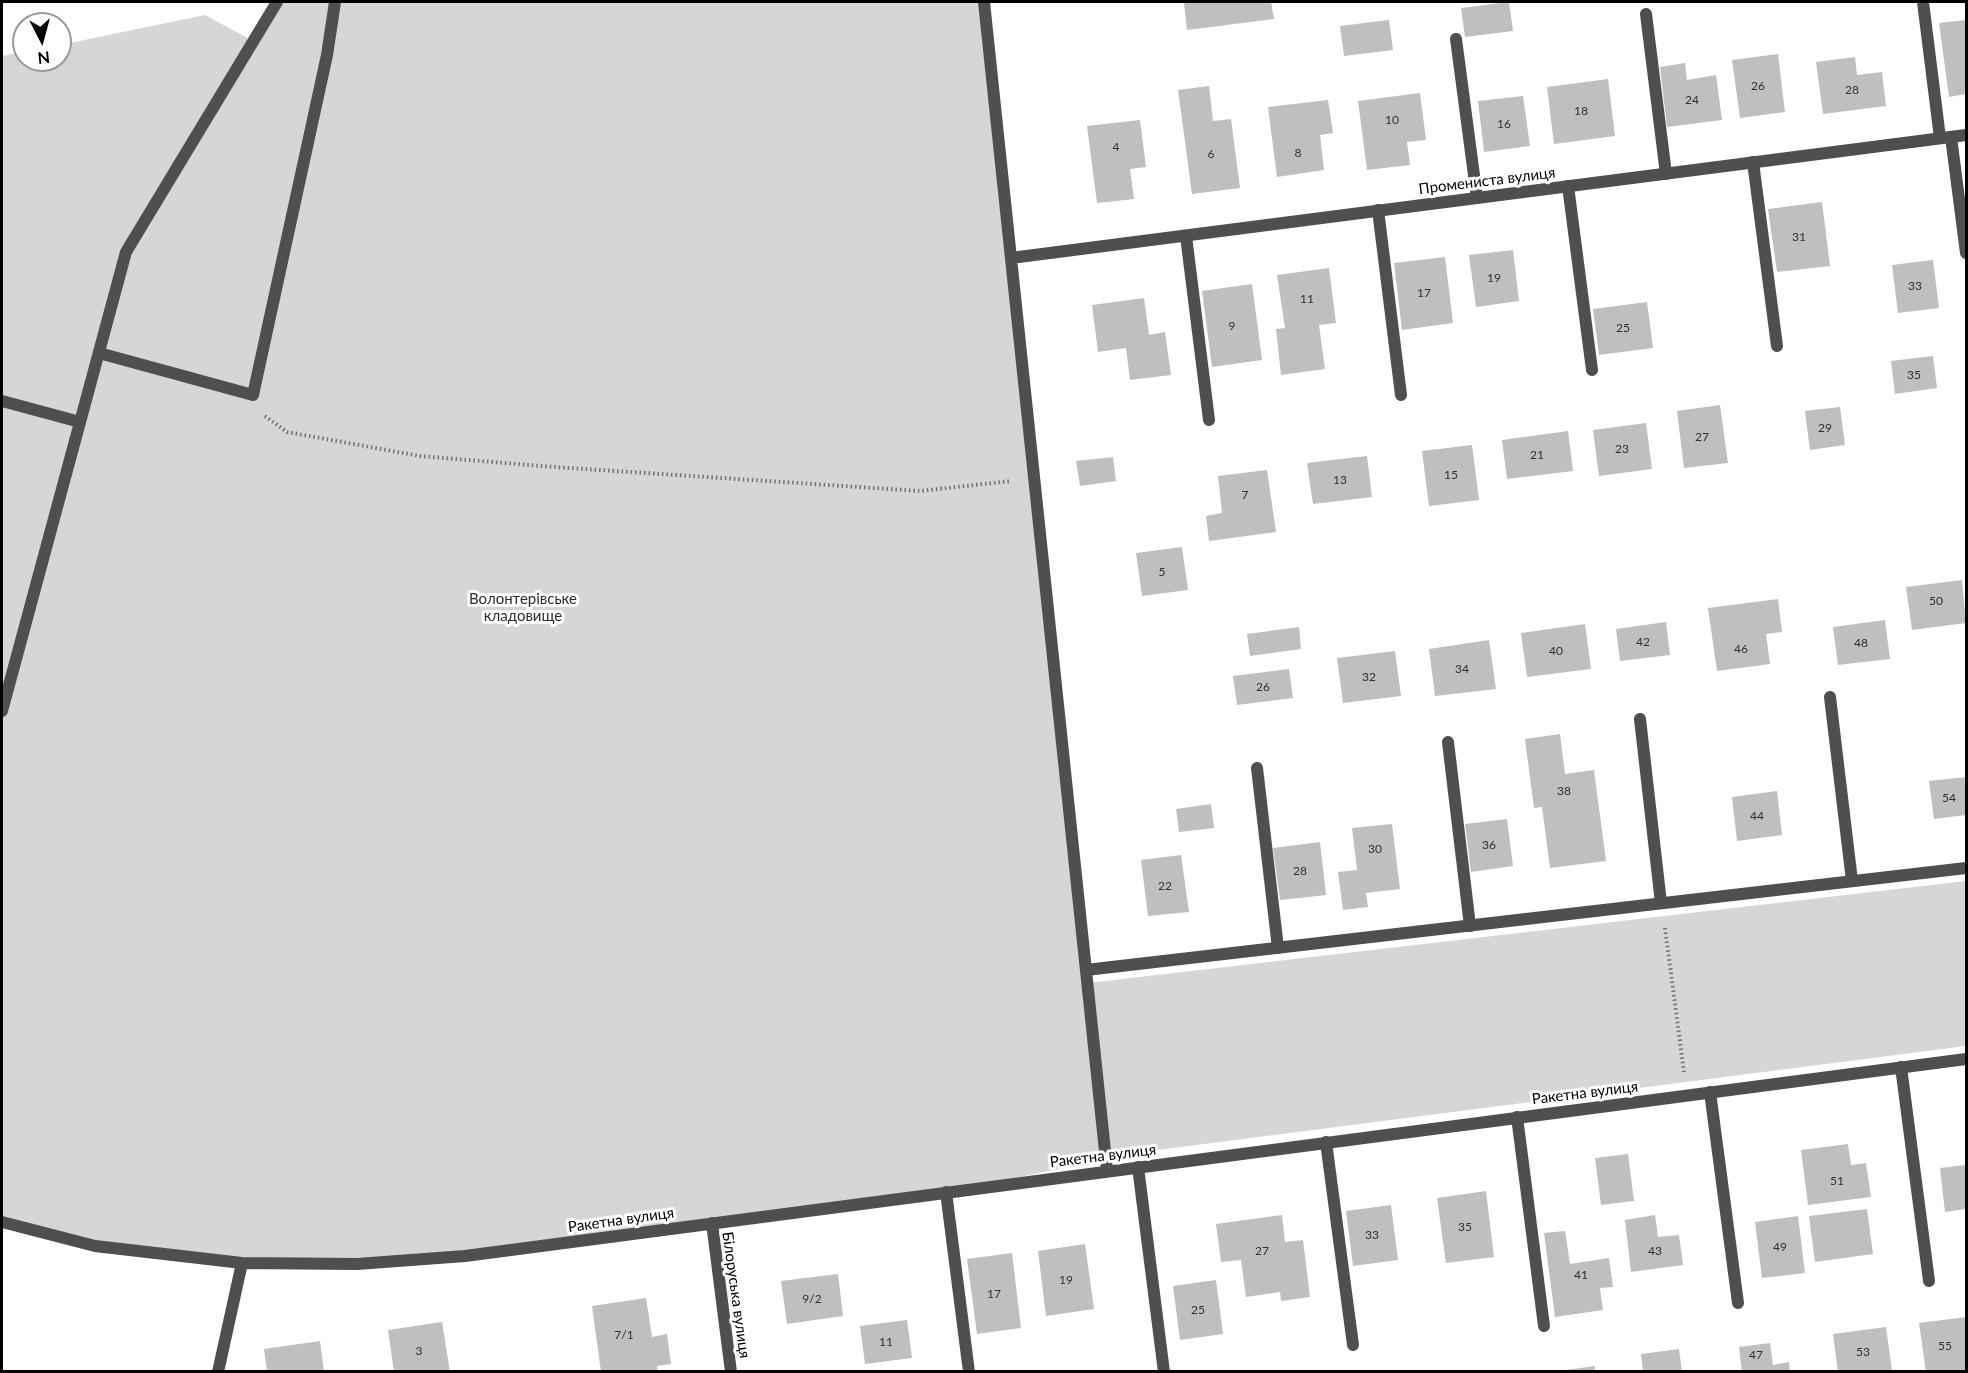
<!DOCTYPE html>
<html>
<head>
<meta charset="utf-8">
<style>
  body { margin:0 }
  #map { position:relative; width:1968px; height:1373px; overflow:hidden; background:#fff; font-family:Lato,sans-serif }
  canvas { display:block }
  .frame { position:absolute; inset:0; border:3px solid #000; pointer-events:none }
  .north { position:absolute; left:12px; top:12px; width:60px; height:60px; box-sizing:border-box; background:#fff; border:2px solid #999; border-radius:50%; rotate:174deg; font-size:16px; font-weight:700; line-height:24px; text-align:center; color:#000 }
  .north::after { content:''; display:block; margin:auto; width:21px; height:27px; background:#000; clip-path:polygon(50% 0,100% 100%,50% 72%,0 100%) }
</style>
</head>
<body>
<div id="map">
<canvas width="1968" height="1373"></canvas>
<div class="frame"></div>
<div class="north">N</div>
</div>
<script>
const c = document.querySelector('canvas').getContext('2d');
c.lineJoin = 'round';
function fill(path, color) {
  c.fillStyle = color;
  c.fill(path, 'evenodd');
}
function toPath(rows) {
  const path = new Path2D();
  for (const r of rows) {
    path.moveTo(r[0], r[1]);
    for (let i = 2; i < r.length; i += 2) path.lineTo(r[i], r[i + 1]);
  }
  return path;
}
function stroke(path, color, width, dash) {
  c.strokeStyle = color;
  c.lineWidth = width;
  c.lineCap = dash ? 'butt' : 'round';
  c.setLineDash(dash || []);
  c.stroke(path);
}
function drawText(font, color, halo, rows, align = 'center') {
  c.font = font + ' Lato,sans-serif';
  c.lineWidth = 6;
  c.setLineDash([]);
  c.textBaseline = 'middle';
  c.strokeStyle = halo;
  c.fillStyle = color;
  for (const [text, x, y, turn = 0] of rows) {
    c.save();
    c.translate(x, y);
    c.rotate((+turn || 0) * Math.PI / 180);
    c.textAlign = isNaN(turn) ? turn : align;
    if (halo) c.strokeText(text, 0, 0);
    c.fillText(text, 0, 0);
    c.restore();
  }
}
const green = toPath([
  [277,2,984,2,1088,983,1966,881,1966,1046,1142,1152,946,1192,465,1256,242,1263,95,1246,2,1222,2,56,24,52,24,60,60,60,60,45,205,15,253,41]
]);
const building = toPath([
  [1197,2,1271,2,1274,19,1187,30,1184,3],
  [1509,2,1513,31,1465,37,1461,8],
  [1389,20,1393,50,1344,56,1340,26],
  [1966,20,1966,94,1949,97,1939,23],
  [1778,54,1785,112,1740,118,1732,60],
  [1855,57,1857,75,1882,72,1886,106,1823,114,1816,62],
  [1685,63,1687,80,1716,75,1722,120,1667,127,1660,67],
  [1608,79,1615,136,1554,144,1547,87],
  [1209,86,1213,121,1231,119,1240,188,1192,194,1178,90],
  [1420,93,1426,140,1407,142,1410,165,1367,170,1358,101],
  [1523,96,1530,146,1484,152,1478,101],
  [1328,100,1333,133,1320,135,1324,170,1277,177,1268,107],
  [1140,120,1146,167,1130,169,1134,199,1097,203,1087,126],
  [1822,202,1830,266,1777,272,1768,209],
  [1513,250,1519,301,1476,307,1469,255],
  [1445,257,1453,323,1402,330,1394,263],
  [1933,260,1939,308,1898,313,1892,265],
  [1329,268,1336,323,1319,325,1325,369,1281,375,1276,329,1285,328,1277,275],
  [1252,284,1262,360,1212,367,1202,291],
  [1144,298,1149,335,1165,332,1171,375,1130,380,1126,348,1098,352,1092,305],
  [1647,302,1653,348,1599,355,1593,309],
  [1933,356,1937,388,1895,394,1891,361],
  [1720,405,1728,463,1684,468,1677,411],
  [1840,407,1845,445,1810,450,1805,411],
  [1646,423,1652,469,1599,476,1593,430],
  [1568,431,1573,471,1507,479,1502,440],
  [1472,445,1479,500,1429,506,1422,451],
  [1367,456,1372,497,1313,504,1307,463],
  [1113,457,1116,481,1080,486,1076,461],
  [1267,470,1276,532,1209,541,1206,516,1222,513,1218,476],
  [1182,547,1188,590,1142,596,1136,553],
  [1962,580,1966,623,1912,630,1906,587],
  [1778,599,1782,632,1766,634,1770,664,1717,671,1708,608],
  [1885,620,1890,659,1838,665,1833,627],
  [1666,622,1670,655,1620,661,1616,629],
  [1585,624,1591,669,1527,677,1521,633],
  [1299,627,1301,649,1250,656,1247,634],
  [1489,640,1496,689,1435,696,1429,649],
  [1395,651,1401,696,1343,703,1337,658],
  [1289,669,1293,698,1237,705,1233,676],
  [1560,734,1565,774,1594,770,1606,861,1550,868,1542,807,1534,808,1525,739],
  [1966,777,1966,815,1934,819,1929,781],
  [1777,791,1782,835,1737,841,1732,797],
  [1211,804,1214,828,1179,832,1176,809],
  [1507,819,1513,866,1471,872,1465,824],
  [1392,824,1400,889,1366,893,1368,907,1343,910,1338,872,1357,870,1352,828],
  [1320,842,1326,895,1280,900,1273,848],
  [1181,855,1189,912,1148,916,1141,860],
  [1848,1144,1851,1165,1866,1163,1871,1197,1808,1205,1801,1150],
  [1628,1154,1634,1201,1601,1205,1595,1158],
  [1966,1165,1966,1209,1945,1212,1940,1168],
  [1486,1191,1494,1257,1446,1263,1437,1198],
  [1391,1205,1398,1260,1353,1266,1346,1211],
  [1867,1209,1873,1254,1815,1262,1809,1216],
  [1282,1215,1285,1242,1303,1240,1310,1297,1281,1301,1280,1292,1246,1297,1241,1260,1221,1262,1216,1224],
  [1655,1215,1658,1237,1679,1235,1683,1265,1631,1272,1625,1220],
  [1798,1216,1805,1273,1762,1278,1755,1222],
  [1565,1231,1570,1264,1609,1258,1613,1287,1600,1288,1603,1310,1555,1317,1544,1233],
  [1085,1244,1094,1309,1046,1316,1038,1251],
  [1012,1253,1021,1328,977,1334,967,1259],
  [838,1274,843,1316,787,1324,781,1281],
  [1216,1280,1223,1334,1180,1340,1173,1286],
  [646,1298,652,1337,667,1334,671,1364,657,1366,658,1372,601,1372,592,1306],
  [1966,1317,1966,1370,1926,1372,1919,1323],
  [907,1320,912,1358,865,1364,860,1326],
  [442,1322,450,1372,394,1372,388,1330],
  [1886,1327,1892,1371,1838,1372,1833,1334],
  [320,1341,324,1372,267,1372,264,1349],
  [1770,1343,1773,1365,1789,1362,1790,1372,1742,1372,1739,1347],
  [1679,1349,1682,1372,1643,1372,1641,1354],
  [1595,1366,1595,1372,1566,1372,1566,1370]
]);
const path = toPath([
  [265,416,287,432,420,456,554,467,920,491,1011,481],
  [1665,928,1684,1072]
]);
const service = toPath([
  [1923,2,1940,138],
  [1646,14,1666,174],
  [1456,39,1477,198],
  [1951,137,1966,253],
  [1753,162,1777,346],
  [1568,186,1592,370],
  [1378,210,1401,395],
  [1186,236,1209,420],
  [99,353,253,395,327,55,335,2],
  [2,401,80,422],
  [1830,697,1852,881],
  [1640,719,1661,903],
  [1448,742,1470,926],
  [1257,768,1278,948],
  [1901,1067,1929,1281],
  [1710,1092,1738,1303],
  [1517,1117,1544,1326],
  [1326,1142,1353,1345],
  [1138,1167,1164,1372],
  [946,1192,969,1372]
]);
const minor = toPath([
  [984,2,1107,1170],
  [1011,258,1966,135],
  [2,711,126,252,277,2],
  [1086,970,1966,868],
  [2,1222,95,1246,242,1263,357,1264,465,1256,1966,1059],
  [712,1223,731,1372],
  [218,1372,242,1263]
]);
const numberNames = [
  ["26",1758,86],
  ["28",1852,90],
  ["24",1692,100],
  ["18",1581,111],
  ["10",1392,120],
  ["16",1504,124],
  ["4",1116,147],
  ["8",1298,153],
  ["6",1211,154],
  ["31",1799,237],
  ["19",1494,278],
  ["33",1915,286],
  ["17",1424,293],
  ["11",1307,299],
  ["9",1232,326],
  ["25",1623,328],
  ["35",1914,375],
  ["29",1825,428],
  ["27",1702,437],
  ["23",1622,449],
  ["21",1537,455],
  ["15",1451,475],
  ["13",1340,480],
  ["7",1245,495],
  ["5",1162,572],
  ["50",1936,601],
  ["42",1643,642],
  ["48",1861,643],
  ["46",1741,649],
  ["40",1556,651],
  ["34",1462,669],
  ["32",1369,677],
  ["26",1263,687],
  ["38",1564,791],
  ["54",1949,798],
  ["44",1757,816],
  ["36",1489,845],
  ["30",1375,849],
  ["28",1300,871],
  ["22",1165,886],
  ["51",1837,1181],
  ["35",1465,1227],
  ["33",1372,1235],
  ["49",1780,1247],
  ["27",1262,1251],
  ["43",1655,1251],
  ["41",1581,1275],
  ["19",1066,1280],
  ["17",994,1294],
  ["9/2",812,1299],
  ["25",1198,1310],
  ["7/1",624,1335],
  ["11",886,1342],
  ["55",1945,1346],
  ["3",419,1351],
  ["53",1863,1352],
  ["47",1756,1355]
];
const streetNames = [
  ["Промениста вулиця",1487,181,-7],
  ["Ракетна вулиця",1585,1093,-7],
  ["Ракетна вулиця",1103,1156,-7],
  ["Ракетна вулиця",621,1220,-8],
  ["Білоруська вулиця",736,1295,82]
];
const parkNames = [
  ["Волонтерівське",523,599],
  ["кладовище",523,616]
];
fill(green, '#d6d6d6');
fill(building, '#bfbfbf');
stroke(path, '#717171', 4, [1.5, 3]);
stroke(service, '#4f4f4f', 12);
stroke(minor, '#4f4f4f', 12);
drawText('12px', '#303030', null, numberNames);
drawText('15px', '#000', '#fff', streetNames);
drawText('15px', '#2d2d2d', '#fff', parkNames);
</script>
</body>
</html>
